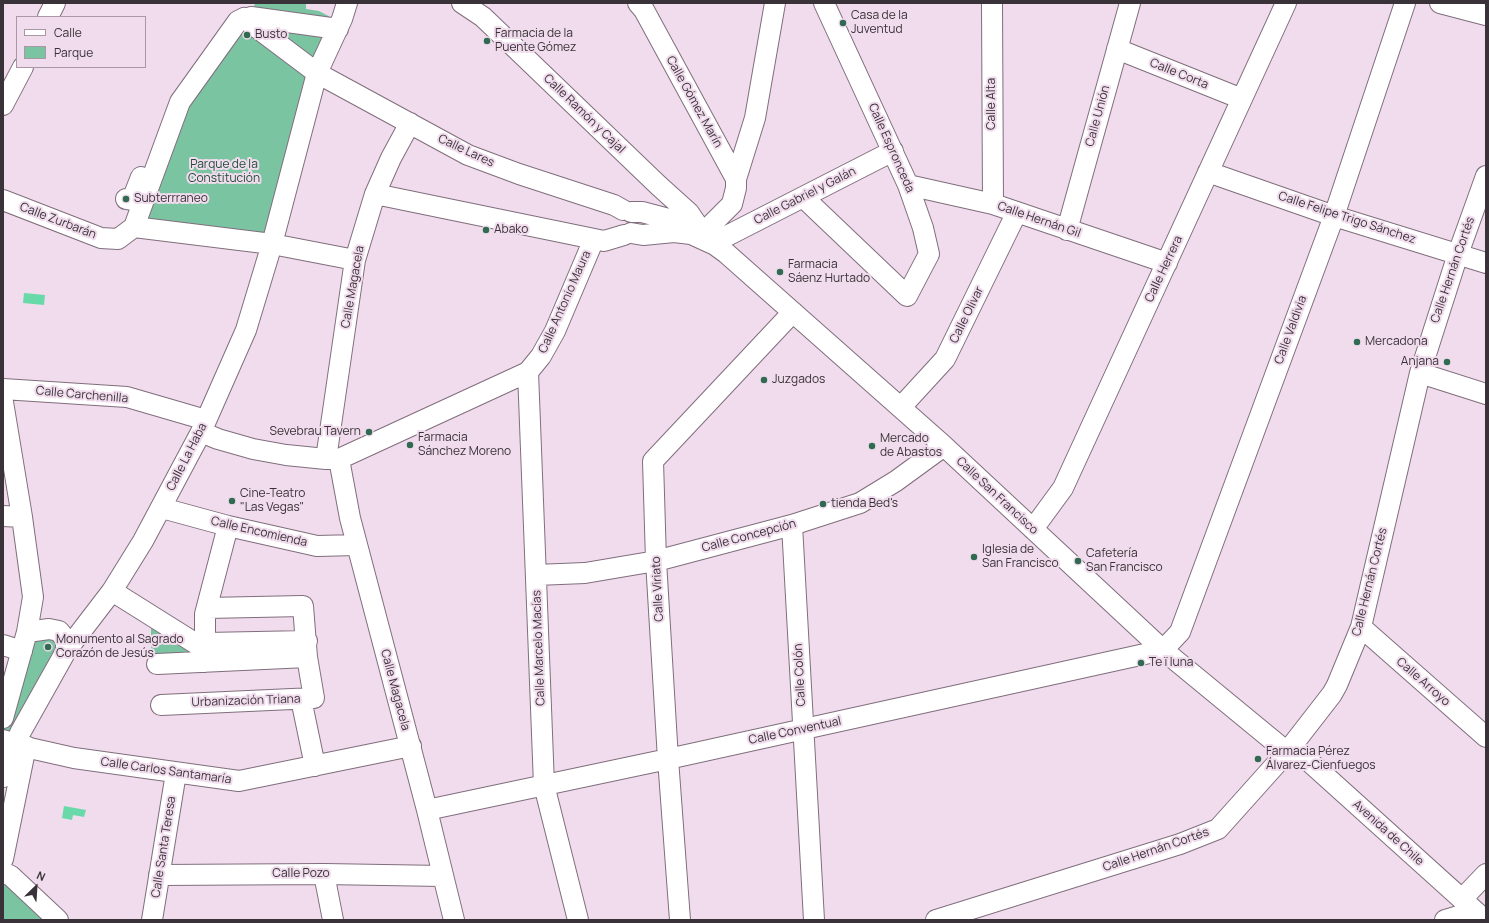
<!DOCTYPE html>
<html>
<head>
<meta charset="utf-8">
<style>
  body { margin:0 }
  #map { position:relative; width:1489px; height:923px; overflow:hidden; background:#f0dcec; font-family:Manrope,sans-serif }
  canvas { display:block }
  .frame { position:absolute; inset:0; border:4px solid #3a3239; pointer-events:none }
  .legend { position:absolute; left:16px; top:16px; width:130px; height:52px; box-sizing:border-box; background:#f0dcec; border:1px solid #a798a4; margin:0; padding:5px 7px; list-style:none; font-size:12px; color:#3a3239 }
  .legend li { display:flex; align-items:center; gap:8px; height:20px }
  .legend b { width:20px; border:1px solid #a798a4 }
  .north { position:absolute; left:16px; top:867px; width:40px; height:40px; -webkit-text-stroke:3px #f0dcec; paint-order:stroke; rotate:25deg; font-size:11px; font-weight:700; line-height:16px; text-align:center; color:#3a3239 }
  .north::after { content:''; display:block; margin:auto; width:14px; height:18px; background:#3a3239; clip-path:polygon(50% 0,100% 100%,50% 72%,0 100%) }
</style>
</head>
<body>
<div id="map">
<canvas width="1489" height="923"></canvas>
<div class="frame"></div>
<ul class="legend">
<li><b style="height:5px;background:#fff"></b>Calle</li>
<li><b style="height:11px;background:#7ac4a2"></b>Parque</li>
</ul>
<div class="north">N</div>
</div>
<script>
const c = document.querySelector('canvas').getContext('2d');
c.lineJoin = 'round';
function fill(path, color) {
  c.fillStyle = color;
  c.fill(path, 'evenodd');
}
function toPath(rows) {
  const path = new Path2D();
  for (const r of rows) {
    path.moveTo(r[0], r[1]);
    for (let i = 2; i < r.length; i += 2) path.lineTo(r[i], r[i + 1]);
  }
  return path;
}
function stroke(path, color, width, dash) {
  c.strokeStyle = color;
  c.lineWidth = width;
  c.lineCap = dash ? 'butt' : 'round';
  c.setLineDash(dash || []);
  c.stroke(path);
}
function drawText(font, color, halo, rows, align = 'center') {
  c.font = font + ' Manrope,sans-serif';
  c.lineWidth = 4;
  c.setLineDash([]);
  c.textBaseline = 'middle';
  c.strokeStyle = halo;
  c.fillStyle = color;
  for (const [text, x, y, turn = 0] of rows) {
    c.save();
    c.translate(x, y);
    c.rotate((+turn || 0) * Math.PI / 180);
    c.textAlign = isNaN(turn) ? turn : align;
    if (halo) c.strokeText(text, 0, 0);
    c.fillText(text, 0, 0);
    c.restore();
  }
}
const green = toPath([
  [255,3,306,3,306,9,319,11,338,21,272,244,134,227,180,102,251,17],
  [151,623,191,645,190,658,151,657],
  [27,632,66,640,20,733,3,740,3,718],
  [3,879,50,920,3,920]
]);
const water = toPath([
  [24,293,45,295,44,305,23,303],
  [64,806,86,810,84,817,73,815,72,820,62,818]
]);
const minor = toPath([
  [347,3,342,19,317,73,468,155,519,174,614,205,623,210],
  [462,3,483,17,658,185,689,213,700,229],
  [638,3,644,10,736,179,736,188,732,204,704,232],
  [992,3,993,204],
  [1440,3,1486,15],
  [48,17,55,3],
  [251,17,338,29],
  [1117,49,1242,99],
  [3,105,23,67],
  [1208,172,1334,216,1486,263],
  [736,179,755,118,775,3],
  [908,185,993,204,1167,263],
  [375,194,604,241,624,235],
  [803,197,907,296,929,254,923,228,908,185,824,3],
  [126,199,132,200,141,177],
  [3,200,101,238,118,239,134,227],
  [631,212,642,212,691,225],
  [1067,230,1130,3],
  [631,233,643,235,674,232,691,234,715,245,726,253,944,446,1163,650,1287,752],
  [717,241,893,151],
  [528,372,544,785,578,920],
  [1420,373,1486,394],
  [3,389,127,397,206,420],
  [3,402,22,517,33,597,27,632],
  [901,407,945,359,1017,212],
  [201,432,218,439,253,449,286,455,326,459,339,459,528,372,541,356,555,331,594,239],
  [326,459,355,260,375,194,391,158,410,123],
  [339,459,350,518,427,810,454,920],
  [162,508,228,526,317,546,357,545],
  [3,516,22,517],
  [792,525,814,920],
  [1033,529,1063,488,1286,3],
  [536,575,585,573,656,561,792,525,860,503,896,481,944,446],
  [112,591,206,650],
  [1361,627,1486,737],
  [206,643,307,641],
  [3,645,22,651],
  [66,651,112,591,143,541,201,432,246,330,272,244,317,73,244,18,238,21,180,102,134,227,272,244,355,260],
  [205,662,205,614,228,526],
  [157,664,307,657],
  [301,699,315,766],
  [161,705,314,698,307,657,303,606,207,608],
  [3,718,27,632,49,629,59,631,66,640,66,651,20,733,3,777],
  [3,740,34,749,74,758,239,781,411,746],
  [1292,746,1485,920],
  [427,810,668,759,1163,650,1180,632,1334,216,1405,3],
  [3,859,26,746],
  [3,872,11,876,58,920],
  [324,874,333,920],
  [159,875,324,874,443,876],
  [1462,899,1486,874],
  [152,920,176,773],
  [680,920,668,759,656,561,653,461,793,312],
  [936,920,1180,844,1218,829,1287,752,1332,694,1337,685,1361,627,1420,373,1458,254,1486,176],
  [1445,920,1475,911]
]);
const markers = [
  [843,23,4,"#316a52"],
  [247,35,4,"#316a52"],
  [487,41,4,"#316a52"],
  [126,199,4,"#316a52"],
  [486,230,4,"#316a52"],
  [780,272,4,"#316a52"],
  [1357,342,4,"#316a52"],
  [1447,362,4,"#316a52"],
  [764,380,4,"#316a52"],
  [369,432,4,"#316a52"],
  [410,445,4,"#316a52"],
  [872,446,4,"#316a52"],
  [232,501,4,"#316a52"],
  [823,504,4,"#316a52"],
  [974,557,4,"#316a52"],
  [1078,561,4,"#316a52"],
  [48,647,4,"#316a52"],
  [1141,663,4,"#316a52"],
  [1258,759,4,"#316a52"]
];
const poiNames = [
  ["Casa de la",851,16],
  ["Juventud",851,30],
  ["Farmacia de la",495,34],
  ["Puente Gómez",495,48],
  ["Busto",255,35],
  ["Subterrraneo",134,199],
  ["Abako",494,230],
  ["Farmacia",788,265],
  ["Sáenz Hurtado",788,279],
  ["Mercadona",1365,342],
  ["Anjana",1439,362,"right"],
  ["Juzgados",772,380],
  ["Sevebrau Tavern",361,432,"right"],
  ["Farmacia",418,438],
  ["Sánchez Moreno",418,452],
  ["Mercado",880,439],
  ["de Abastos",880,453],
  ["Cine-Teatro",240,494],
  ["\"Las Vegas\"",240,508],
  ["tienda Bed's",831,504],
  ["Iglesia de",982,550],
  ["San Francisco",982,564],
  ["Cafetería",1086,554],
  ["San Francisco",1086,568],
  ["Monumento al Sagrado",56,640],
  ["Corazón de Jesús",56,654],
  ["Te ï luna",1149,663],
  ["Farmacia Pérez",1266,752],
  ["Álvarez-Cienfuegos",1266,766]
];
const streetNames = [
  ["Calle Corta",1179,74,22],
  ["Calle Gómez Marín",694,102,61],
  ["Calle Alta",992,104,-90],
  ["Calle Ramón y Cajal",584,114,44],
  ["Calle Unión",1098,116,-75],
  ["Calle Espronceda",891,148,66],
  ["Calle Lares",466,151,25],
  ["Calle Gabriel y Galán",805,196,-27],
  ["Calle Felipe Trigo Sánchez",1347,218,18],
  ["Calle Hernán Gil",1039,220,19],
  ["Calle Zurbarán",58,221,21],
  ["Calle Herrera",1164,269,-65],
  ["Calle Hernán Cortés",1453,270,-71],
  ["Calle Magacela",353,287,-80],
  ["Calle Antonio Maura",565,302,-66],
  ["Calle Olivar",967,315,-64],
  ["Calle Valdivia",1291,330,-70],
  ["Calle Carchenilla",82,395,5],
  ["Calle La Haba",187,457,-63],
  ["Calle San Francisco",997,496,43],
  ["Calle Encomienda",259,532,13],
  ["Calle Concepción",749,536,-15],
  ["Calle Hernán Cortés",1370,582,-76],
  ["Calle Viriato",658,589,-93],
  ["Calle Marcelo Macías",539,648,-92],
  ["Calle Colón",800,675,-93],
  ["Calle Arroyo",1423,682,41],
  ["Calle Magacela",395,690,75],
  ["Urbanización Triana",246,701,-2],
  ["Calle Conventual",795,731,-12],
  ["Calle Carlos Santamaría",166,771,8],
  ["Avenida de Chile",1388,833,42],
  ["Calle Santa Teresa",164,847,-81],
  ["Calle Hernán Cortés",1156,850,-19],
  ["Calle Pozo",301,874]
];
const parkNames = [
  ["Parque de la",224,165],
  ["Constitución",224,179]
];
fill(green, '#7ac4a2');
fill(water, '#69d9aa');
stroke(minor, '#806e7d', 22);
stroke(minor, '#fff', 20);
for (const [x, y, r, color] of markers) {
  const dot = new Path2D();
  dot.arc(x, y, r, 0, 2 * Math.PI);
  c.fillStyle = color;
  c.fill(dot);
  stroke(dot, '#f0dcec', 1.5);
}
drawText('12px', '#3a3239', '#f0dcec', poiNames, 'left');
drawText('12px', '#3a3239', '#f0dcec', streetNames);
drawText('12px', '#1e4d3a', '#f0dcec', parkNames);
</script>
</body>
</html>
